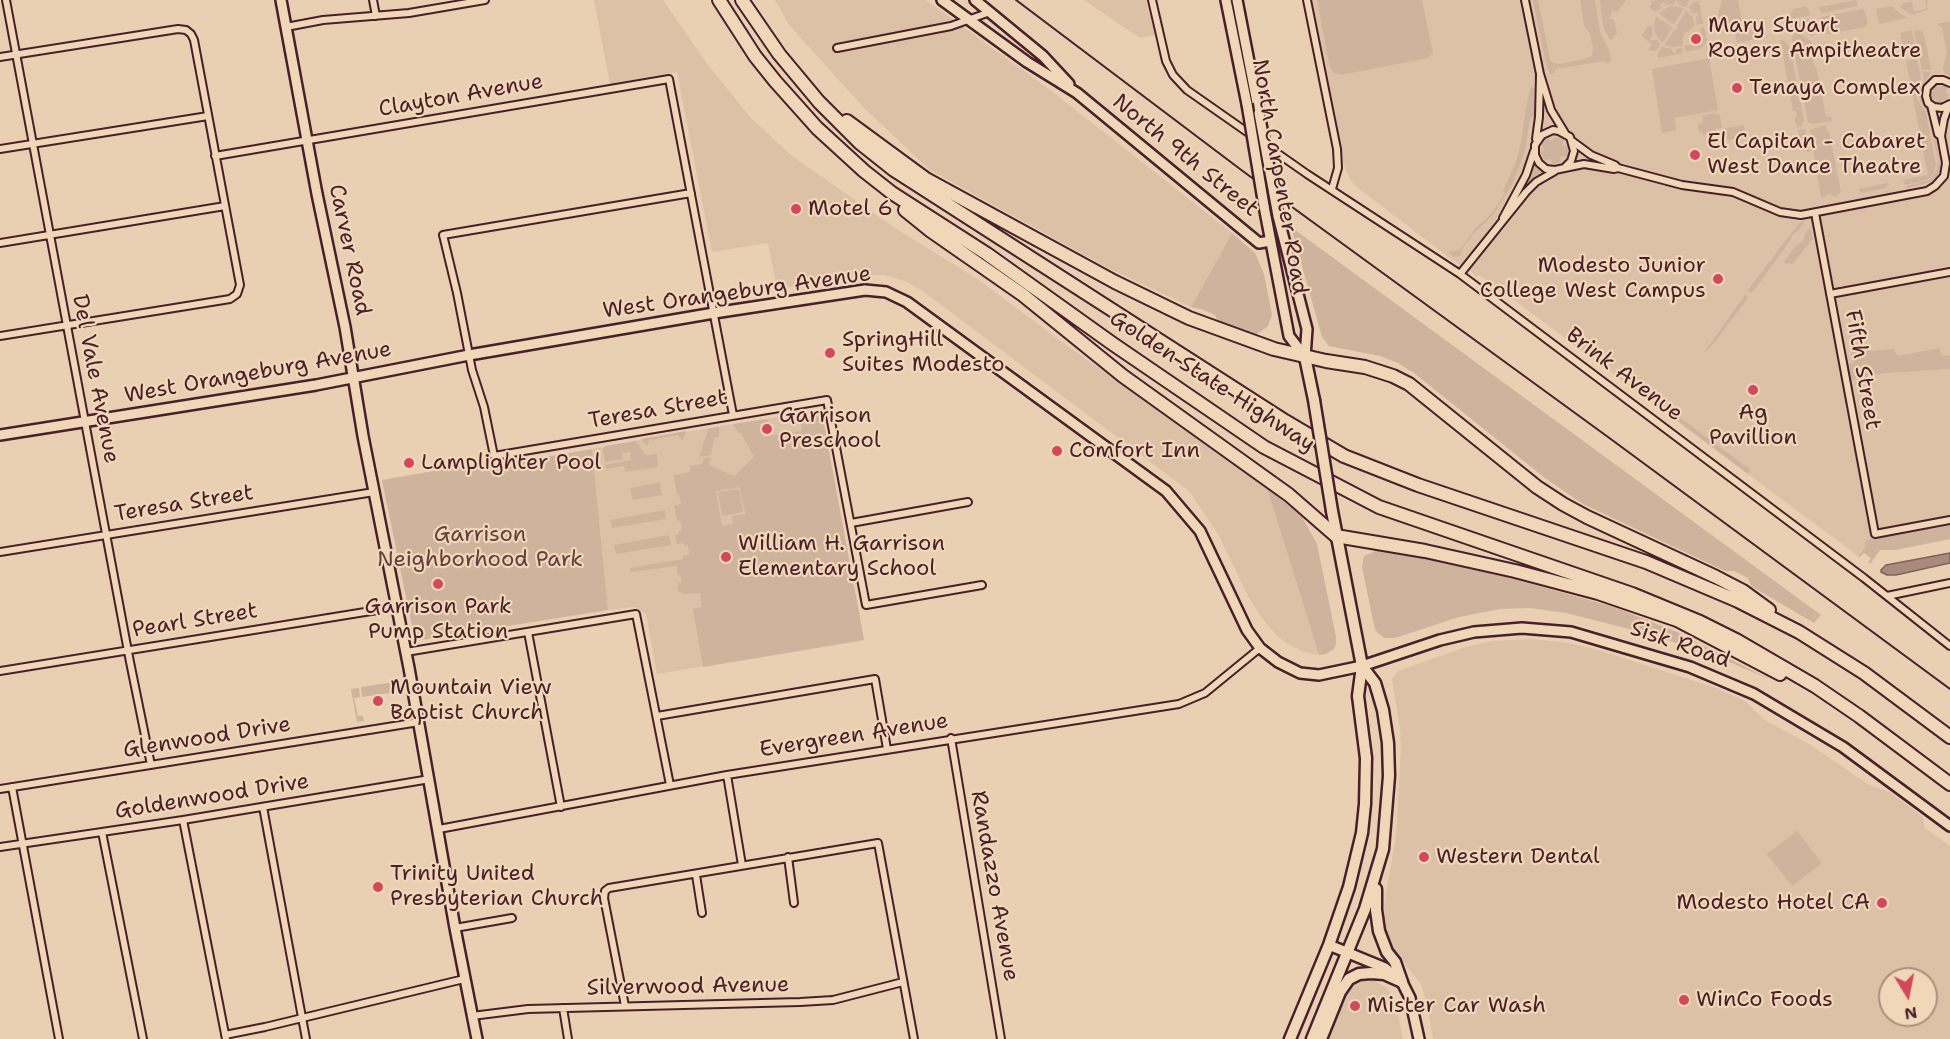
<!DOCTYPE html>
<html>
<head>
<meta charset="utf-8">
<style>
  body { margin:0 }
  #map { position:relative; width:1950px; height:1039px; overflow:hidden; background:#e9d0b2; font-family:"Shantell Sans",sans-serif }
  canvas { display:block }
  .north { position:absolute; left:1878px; top:967px; width:60px; height:60px; box-sizing:border-box; background:#f0d7b8; border:2px solid #ae8d80; border-radius:50%; rotate:170deg; font-size:16px; font-weight:700; line-height:24px; text-align:center; color:#4a1f2b }
  .north::after { content:''; display:block; margin:auto; width:21px; height:27px; background:#d1495b; clip-path:polygon(50% 0,100% 100%,50% 72%,0 100%) }
</style>
</head>
<body>
<div id="map">
<canvas width="1950" height="1039"></canvas>
<div class="north">N</div>
</div>
<script>
const c = document.querySelector('canvas').getContext('2d');
c.lineJoin = 'round';
function fill(path, color) {
  c.fillStyle = color;
  c.fill(path, 'evenodd');
}
function toPath(rows) {
  const path = new Path2D();
  for (const r of rows) {
    path.moveTo(r[0], r[1]);
    for (let i = 2; i < r.length; i += 2) path.lineTo(r[i], r[i + 1]);
  }
  return path;
}
function stroke(path, color, width, dash) {
  c.strokeStyle = color;
  c.lineWidth = width;
  c.lineCap = dash ? 'butt' : 'round';
  c.setLineDash(dash || []);
  c.stroke(path);
}
function drawText(font, color, halo, rows, align = 'center') {
  c.font = font + ' "Shantell Sans",sans-serif';
  c.lineWidth = 4.5;
  c.setLineDash([]);
  c.textBaseline = 'middle';
  c.strokeStyle = halo;
  c.fillStyle = color;
  for (const [text, x, y, turn = 0] of rows) {
    c.save();
    c.translate(x, y);
    c.rotate((+turn || 0) * Math.PI / 180);
    c.textAlign = isNaN(turn) ? turn : align;
    if (halo) c.strokeText(text, 0, 0);
    c.fillText(text, 0, 0);
    c.restore();
  }
}
const built = toPath([
  [594,0,663,0,708,65,750,117,792,156,895,228,976,278,1069,347,1267,488,1319,655,1304,652,1286,643,1274,633,1260,615,1248,596,1218,534,1189,491,920,289,904,281,885,275,866,275,777,289,768,243,712,252,677,72,610,84],
  [775,0,926,0,1054,93,1232,233,1191,307,1106,267,930,170,865,109,789,25],
  [1084,0,1146,0,1156,35,1140,38],
  [1311,0,1950,0,1950,539,1895,550,1880,550,1877,554,1866,546,1858,556,1487,280,1478,275,1476,278,1473,273,1451,259,1353,184,1344,166],
  [813,411,823,419,864,640,657,674,646,614,635,607,608,610,592,449,686,431,686,432],
  [1531,639,1568,643,1595,649,1716,688,1745,701,1765,720,1809,744,1869,785,1889,792,1922,816,1925,828,1950,846,1950,1039,1433,1039,1426,1000,1421,984,1393,949,1385,928,1384,916,1385,899,1396,836,1401,746,1400,728,1392,679,1398,671,1466,647,1492,641],
  [1890,979,1926,979,1926,1015,1890,1015],
  [1359,981,1375,981,1388,989,1395,1000,1403,1039,1325,1039,1341,996]
]);
const green = toPath([
  [1317,0,1422,0,1433,53,1428,58,1341,75,1334,73,1330,68],
  [1533,0,1538,0,1550,60,1553,63,1559,64,1588,58,1592,55,1593,48,1590,34,1584,25,1580,0,1595,0,1600,32,1610,53,1611,62,1605,63,1604,61,1555,69,1555,73,1550,74,1546,64],
  [1600,0,1626,0,1617,12,1612,11,1610,18,1614,20,1617,33,1612,40,1609,39,1603,25],
  [1657,0,1689,0,1687,6,1684,7,1679,4,1678,1,1675,0,1675,4,1666,5,1664,2,1660,4,1662,8,1655,12,1650,8,1652,1],
  [1722,0,1738,0,1743,28,1723,33,1723,29,1716,23],
  [1856,0,1858,6,1823,13,1820,11,1819,7],
  [1920,0,1927,0,1928,9,1912,15,1900,7,1904,3,1912,2,1914,12,1927,8,1925,0],
  [1699,1,1703,24,1697,25,1696,17,1698,15,1696,12,1693,14,1689,7,1693,2],
  [1670,6,1684,8,1675,23,1672,24,1659,13],
  [1806,6,1810,11,1809,16,1787,19,1793,9],
  [1891,6,1907,18,1879,24,1876,9],
  [1862,9,1864,10,1868,23,1865,27,1823,35,1819,32,1818,23,1821,17],
  [1686,11,1692,16,1695,26,1684,34,1682,46,1671,47,1665,45,1674,30,1677,29,1678,24],
  [1656,17,1671,26,1672,28,1663,42,1660,41,1655,33,1654,25],
  [1810,19,1812,22,1814,34,1812,37,1795,25,1796,22],
  [1950,21,1950,76,1945,73,1943,68,1947,52,1942,28,1937,24],
  [1648,26,1652,26,1653,35,1650,37,1652,41,1656,39,1660,44,1656,51,1648,50,1652,44,1641,36],
  [1704,27,1707,40,1704,46,1700,49,1686,52,1685,45,1696,45,1702,39,1700,28],
  [1760,29,1752,40,1737,43,1735,32],
  [1912,30,1915,48,1903,50,1900,33],
  [1914,30,1922,31,1924,35,1931,69,1922,70],
  [1794,32,1798,32,1812,42,1814,66,1816,66,1826,117,1831,116,1832,121,1813,124,1808,122,1792,39],
  [1780,40,1785,41,1789,46,1790,52,1788,53,1791,54,1804,121,1802,122,1803,126,1797,127,1794,117,1797,116,1796,111,1793,111,1783,55,1784,49,1782,49],
  [1662,47,1672,49,1672,52,1676,53,1676,49,1682,48,1683,53,1658,58,1658,53],
  [1709,58,1718,110,1675,118,1676,130,1662,133,1652,69],
  [1917,58,1921,80,1918,89,1917,98,1926,113,1936,165,1933,174,1927,180,1905,185,1903,180,1928,175,1906,61],
  [1931,71,1924,85,1922,96,1931,113,1940,168,1937,176,1931,182,1907,188,1907,186,1930,180,1937,169,1938,161,1929,116,1920,100,1919,94,1924,80,1923,72],
  [1938,84,1939,87,1943,85,1947,87,1946,93,1949,94,1947,100,1942,100,1943,103,1937,103,1936,99,1932,99,1930,93,1934,91,1932,88],
  [1531,86,1535,89,1535,117,1530,118,1525,151,1513,183,1493,215,1475,232,1462,249,1460,256,1454,257,1448,252,1460,250,1475,229,1491,214,1505,194,1503,191,1516,162,1521,143,1526,107],
  [1715,113,1720,116,1722,128,1716,129,1715,132,1702,135,1702,132,1699,133,1698,125,1703,122,1702,116],
  [1744,125,1746,137,1727,140,1725,128],
  [1825,125,1827,131,1829,131,1841,192,1836,197,1829,194,1821,198,1810,130],
  [1805,129,1810,152,1802,150,1798,130],
  [1556,137,1564,140,1562,145,1568,147,1568,153,1567,156,1560,157,1561,162,1552,164,1551,159,1545,160,1541,155,1540,153,1544,149,1541,144,1546,138,1552,141],
  [1533,164,1545,173,1521,192,1521,191],
  [1888,183,1886,188,1862,193,1859,191,1859,189],
  [1805,221,1799,230,1792,235,1790,241,1752,293,1748,290,1800,222],
  [1291,227,1821,615,1814,623,1751,586,1748,578,1734,571,1725,571,1583,504,1545,478,1414,373,1398,363,1380,356,1329,346,1322,337],
  [1810,227,1813,238,1792,265,1789,262,1787,264,1784,262,1796,246,1803,241,1805,234],
  [1232,233,1255,253,1264,274,1272,315,1268,326,1257,334,1251,334,1218,321,1215,315,1201,309,1191,307],
  [1745,295,1747,295,1748,298,1713,344,1703,354],
  [1857,348,1872,351,1893,349,1898,356,1940,348,1941,355,1950,356,1950,369,1886,373,1850,380,1847,364,1853,363,1851,349],
  [1663,405,1751,470,1748,474,1661,408],
  [813,411,823,419,864,640,703,667,693,609,702,607,700,593,683,594,677,590,679,583,682,582,680,575,677,575,677,566,631,572,630,568,683,559,683,556,689,555,688,545,685,546,684,543,677,544,675,535,679,534,679,531,682,530,680,520,677,521,674,506,681,504,679,495,677,495,673,473,675,475,690,472,690,466,702,464,704,458,711,457,709,465,734,476,754,457,741,433,738,433,733,424,767,419,768,422,760,424,763,437,802,431,800,413],
  [740,487,745,514,732,516,733,524,722,526,716,491],
  [719,427,719,437,714,438,711,455,699,457,708,429],
  [686,431,682,441,678,435,649,440,647,446,641,439],
  [636,441,645,455,657,454,658,467,625,472,624,466,606,469,605,465,631,460,630,452,623,453,621,447,623,459,605,462,603,450,605,446],
  [592,449,608,610,415,641,382,480,485,462,498,465],
  [660,482,662,495,633,500,630,488],
  [1267,488,1302,517,1317,544,1336,637,1336,644,1334,649,1326,654,1319,655],
  [737,489,740,491,743,512,722,516,718,492],
  [665,510,666,519,612,528,610,520],
  [1950,524,1950,539,1895,550,1880,550,1870,564,1868,563,1871,558,1864,553,1860,557,1858,556,1866,546,1864,544,1867,540],
  [669,535,671,545,616,554,614,545],
  [1376,551,1391,551,1506,577,1614,607,1677,632,1771,680,1720,658,1653,635,1566,613,1530,608,1500,609,1459,617,1395,638,1384,638,1375,630,1362,567,1364,556],
  [395,682,397,692,362,697,361,687],
  [359,688,360,697,354,698,358,716,363,716,364,721,357,722,351,689],
  [1797,831,1822,863,1792,886,1767,854]
]);
const water = toPath([
  [1950,553,1950,563,1896,575,1887,575,1881,572,1881,570,1886,565,1950,553]
]);
const street = toPath([
  [6,0,130,662,151,765],
  [373,0,376,16],
  [1152,0,1166,61,1173,75,1187,90,1307,174,1460,274,1864,578,1950,646],
  [1307,0,1337,149,1338,168,1332,189],
  [1525,0,1540,74,1551,110,1565,133],
  [286,27,323,20,409,13,485,0],
  [837,48,951,26,990,12],
  [0,57,178,29,186,30,191,34,194,40,240,285,237,294,230,299,0,336],
  [1950,83,1943,80,1935,80,1927,88,1926,96,1928,103,1934,107,1942,108,1950,104],
  [1941,136,1944,119,1949,105],
  [1536,139,1539,117,1540,74],
  [1572,141,1591,155,1615,165,1618,168,1682,185,1733,192,1780,212,1801,215,1927,191,1935,186,1944,176,1946,163,1941,136,1938,134,1931,105],
  [0,149,208,116],
  [215,156,669,79,733,415],
  [1564,168,1571,161,1574,151,1570,137,1559,131,1553,130,1542,135,1535,145,1535,155,1539,163,1546,169,1555,170,1584,164,1614,169,1618,168],
  [691,193,443,235,457,293,472,370,484,407,494,456,827,400,866,605,982,585],
  [1815,213,1875,534,1950,520],
  [1503,218,1526,175,1534,151],
  [0,243,225,206],
  [1460,274,1526,192,1536,182,1555,171],
  [1830,294,1950,272],
  [851,523,968,502],
  [0,552,374,492],
  [1887,596,1950,583],
  [528,632,561,807],
  [406,652,636,614,670,785],
  [0,671,396,607],
  [657,716,875,679,887,749],
  [951,738,1001,1039],
  [727,775,742,865],
  [12,787,59,1039],
  [0,789,419,722],
  [263,807,306,1039],
  [183,820,226,1039],
  [439,829,727,775,1179,704,1205,693,1260,648],
  [102,832,143,1039],
  [0,847,183,820,430,779],
  [788,857,794,903],
  [696,875,702,913],
  [455,928,512,918],
  [625,1006,604,898,605,891,609,888,878,843,914,1039],
  [563,1008,568,1039],
  [472,1016,528,1009,800,1002,833,1000,903,982],
  [225,1035,265,1027,464,979]
]);
const secondary = toPath([
  [281,0,317,194,345,327,363,436,409,668,455,928,477,1039],
  [942,0,1027,62,1077,93,1259,243,1270,241],
  [975,0,1043,56,1069,84],
  [1226,0,1247,104],
  [1237,0,1259,113],
  [1264,206,1289,336,1305,357],
  [1278,216,1307,329,1305,357],
  [0,435,316,385,469,355,714,313,865,290,886,292,907,302,1166,491,1200,531,1247,630,1260,648,1278,662,1300,673,1319,675,1362,666,1440,640,1474,632,1522,628,1571,632,1690,667,1754,694,1843,747,1950,826],
  [1329,945,1385,968,1402,982,1410,998,1419,1039]
]);
const primary = toPath([
  [1305,357,1314,400],
  [1376,889,1376,910,1379,931,1387,952,1395,962,1402,982],
  [1290,1039,1329,945,1349,887,1362,833,1365,804,1366,758,1358,696,1362,666,1332,511],
  [1312,1039,1365,909,1383,849,1389,776,1388,743,1383,710,1375,683,1362,666],
  [1321,1039,1340,992,1349,979,1359,974,1371,973,1384,974,1402,982]
]);
const highway = toPath([
  [719,0,755,56,775,81,817,128,864,171,892,193,987,254,1113,344,1264,447,1379,507,1632,594,1700,622,1736,640,1815,686,1859,716,1950,784],
  [742,0,779,54,819,102,860,143,894,170,1285,421,1344,456,1418,485,1646,562,1738,601,1799,632,1864,673,1950,737],
  [847,121,926,179,1115,282,1189,318,1274,349,1326,361,1365,367,1393,376,1409,384,1537,487,1563,504,1587,517,1716,577,1743,591,1769,610],
  [905,210,931,231,1023,295,1123,376,1289,495,1336,536,1425,551,1515,571,1598,593,1677,620,1780,674]
]);
const rail = toPath([
  [1016,0,1244,172,1608,437,1950,689]
]);
const secondaryBridge = toPath([
  [1247,104,1264,206],
  [1259,113,1278,216]
]);
const primaryBridge = toPath([
  [1314,400,1332,511]
]);
const markers = [
  [1696,39,6,"#d1495b"],
  [1737,88,6,"#d1495b"],
  [1695,155,6,"#d1495b"],
  [796,209,6,"#d1495b"],
  [1718,279,6,"#d1495b"],
  [830,353,6,"#d1495b"],
  [1753,390,6,"#d1495b"],
  [767,429,6,"#d1495b"],
  [1057,451,6,"#d1495b"],
  [409,463,6,"#d1495b"],
  [726,557,6,"#d1495b"],
  [438,584,6,"#d1495b"],
  [378,701,6,"#d1495b"],
  [1424,857,6,"#d1495b"],
  [378,887,6,"#d1495b"],
  [1882,903,6,"#d1495b"],
  [1684,1000,6,"#d1495b"],
  [1355,1006,6,"#d1495b"]
];
const poiNames = [
  ["Mary Stuart",1708,26],
  ["Rogers Ampitheatre",1708,51],
  ["Tenaya Complex",1749,88],
  ["El Capitan - Cabaret",1707,142],
  ["West Dance Theatre",1707,167],
  ["Motel 6",808,209],
  ["Modesto Junior",1706,266,"right"],
  ["College West Campus",1706,291,"right"],
  ["SpringHill",842,340],
  ["Suites Modesto",842,365],
  ["Ag",1753,413,"center"],
  ["Pavillion",1753,438,"center"],
  ["Garrison",779,416],
  ["Preschool",779,441],
  ["Comfort Inn",1069,451],
  ["Lamplighter Pool",421,463],
  ["William H. Garrison",738,544],
  ["Elementary School",738,569],
  ["Garrison Park",438,607,"center"],
  ["Pump Station",438,632,"center"],
  ["Mountain View",390,688],
  ["Baptist Church",390,713],
  ["Western Dental",1436,857],
  ["Trinity United",390,874],
  ["Presbyterian Church",390,899],
  ["Modesto Hotel CA",1870,903,"right"],
  ["WinCo Foods",1696,1000],
  ["Mister Car Wash",1367,1006]
];
const streetNames = [
  ["Clayton Avenue",461,96,-10],
  ["North 9th Street",1185,156,39],
  ["North Carpenter Road",1279,177,80],
  ["Carver Road",349,250,78],
  ["West Orangeburg Avenue",737,293,-8],
  ["Fifth Street",1862,370,80],
  ["West Orangeburg Avenue",258,373,-10],
  ["Brink Avenue",1624,375,37],
  ["Del Vale Avenue",95,379,79],
  ["Golden State Highway",1212,382,33],
  ["Teresa Street",658,410,-10],
  ["Teresa Street",184,504,-9],
  ["Pearl Street",195,621,-9],
  ["Sisk Road",1680,645,19],
  ["Evergreen Avenue",854,736,-9],
  ["Glenwood Drive",207,738,-9],
  ["Goldenwood Drive",212,797,-9],
  ["Randazzo Avenue",994,886,80],
  ["Silverwood Avenue",688,987,-1]
];
const parkNames = [
  ["Garrison",480,535],
  ["Neighborhood Park",480,560]
];
fill(built, '#dcc1a7');
fill(green, '#cfb39c');
fill(water, '#aa8a7d');
stroke(water, '#845f5c', 1.5);
stroke(street, '#4a1f2b', 10);
stroke(secondary, '#4a1f2b', 14);
stroke(primary, '#4a1f2b', 15);
stroke(highway, '#4a1f2b', 16);
stroke(street, '#f0d7b8', 6);
stroke(secondary, '#f0d7b8', 9);
stroke(primary, '#f0d7b8', 10);
stroke(highway, '#f0d7b8', 12);
stroke(rail, '#4a1f2b', 2);
stroke(secondaryBridge, '#4a1f2b', 14, []);
stroke(primaryBridge, '#4a1f2b', 15, []);
stroke(secondaryBridge, '#f0d7b8', 9);
stroke(primaryBridge, '#f0d7b8', 10);
for (const [x, y, r, color] of markers) {
  const dot = new Path2D();
  dot.arc(x, y, r, 0, 2 * Math.PI);
  c.fillStyle = color;
  c.fill(dot);
  stroke(dot, '#f0d7b8', 2);
}
drawText('22px', '#4a1f2b', '#f0d7b8', poiNames, 'left');
drawText('22px', '#4a1f2b', '#f0d7b8', streetNames);
drawText('22px', '#653d42', '#f0d7b8', parkNames);
</script>
</body>
</html>
